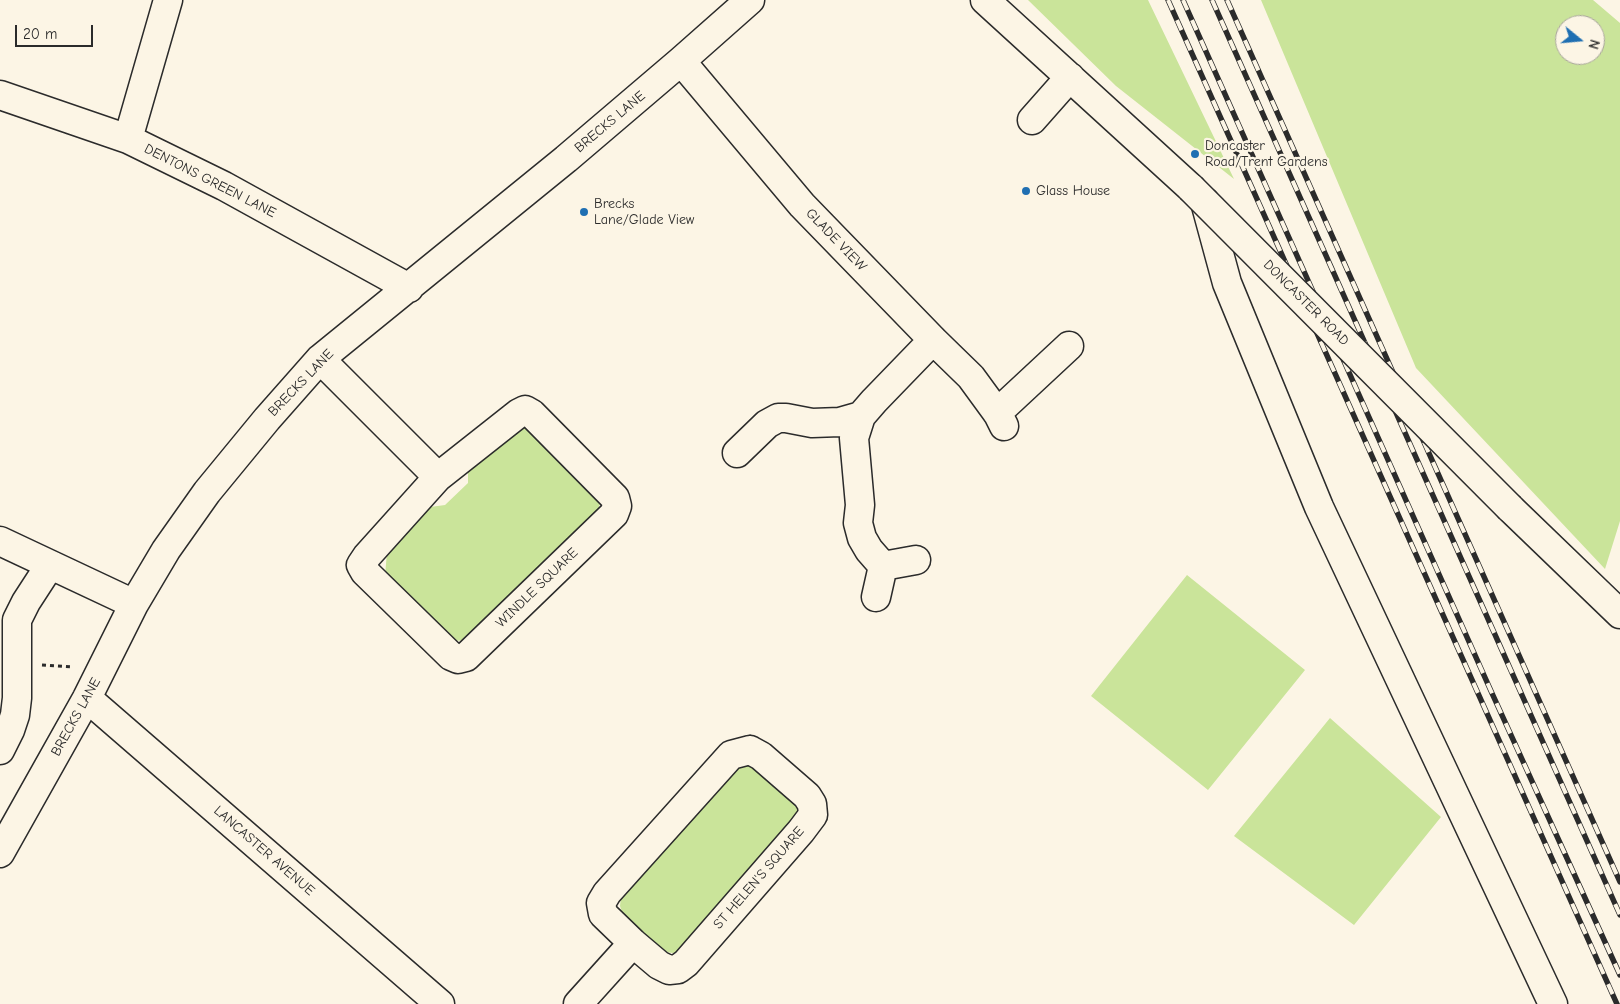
<!DOCTYPE html>
<html>
<head>
<meta charset="utf-8">
<style>
  body { margin:0 }
  #map { position:relative; width:1620px; height:1004px; overflow:hidden; background:#fcf5e5; font-family:"Comic Neue",sans-serif }
  canvas { display:block }
  .north { position:absolute; left:1555px; top:15px; width:50px; height:50px; box-sizing:border-box; background:#fcf5e5; border:1px solid #a8a49b; border-radius:50%; rotate:107deg; font-size:14px; font-weight:700; line-height:20px; text-align:center; color:#2b2b2b }
  .north::after { content:''; display:block; margin:auto; width:18px; height:22px; background:#1f6fb2; clip-path:polygon(50% 0,100% 100%,50% 72%,0 100%) }
  .scale { position:absolute; left:15px; top:25px; width:78px; height:22px; box-sizing:border-box; border:2px solid #2b2b2b; border-top:0; padding-left:6px; font-size:15px; line-height:18px; white-space:nowrap; color:#2b2b2b; -webkit-text-stroke:4px #fcf5e5; paint-order:stroke }
</style>
</head>
<body>
<div id="map">
<canvas width="1620" height="1004"></canvas>
<div class="north">N</div>
<div class="scale">20 m</div>
</div>
<script>
const c = document.querySelector('canvas').getContext('2d');
c.lineJoin = 'round';
function fill(path, color) {
  c.fillStyle = color;
  c.fill(path, 'evenodd');
}
function toPath(rows) {
  const path = new Path2D();
  for (const r of rows) {
    path.moveTo(r[0], r[1]);
    for (let i = 2; i < r.length; i += 2) path.lineTo(r[i], r[i + 1]);
  }
  return path;
}
function stroke(path, color, width, dash) {
  c.strokeStyle = color;
  c.lineWidth = width;
  c.lineCap = dash ? 'butt' : 'round';
  c.setLineDash(dash || []);
  c.stroke(path);
}
function drawText(font, color, halo, rows, align = 'center') {
  c.font = font + ' "Comic Neue",sans-serif';
  c.lineWidth = 4.5;
  c.setLineDash([]);
  c.textBaseline = 'middle';
  c.strokeStyle = halo;
  c.fillStyle = color;
  for (const [text, x, y, turn = 0] of rows) {
    c.save();
    c.translate(x, y);
    c.rotate((+turn || 0) * Math.PI / 180);
    c.textAlign = isNaN(turn) ? turn : align;
    if (halo) c.strokeText(text, 0, 0);
    c.fillText(text, 0, 0);
    c.restore();
  }
}
const green = toPath([
  [1028,0,1148,0,1234,179,1116,86],
  [1261,0,1593,0,1620,23,1620,521,1605,569,1416,368],
  [1565,25,1595,25,1595,55,1565,55],
  [520,423,528,425,602,496,596,518,470,640,452,641,385,576,387,552,423,508,445,505,468,483,468,465],
  [1187,575,1305,670,1208,790,1091,696],
  [1330,718,1441,817,1354,925,1234,836],
  [744,760,800,801,798,822,685,950,673,953,665,952,623,915,620,906,621,897]
]);
const path = toPath([
  [42,665,73,667]
]);
const minor = toPath([
  [985,0,1191,188],
  [681,61,802,205,933,340,971,377,998,414,1004,426],
  [0,95,128,139,224,186,409,288],
  [1032,120,1070,77],
  [128,139,168,0],
  [1205,202,1227,283,1319,507,1553,1004],
  [320,359,438,477,519,413,525,410,532,414,615,498,617,506,614,514,466,657,458,659,451,656,365,572,361,565,367,556,438,477],
  [997,413,1069,346],
  [737,453,767,424,778,418,786,418,812,423,840,422,861,416],
  [1510,508,1620,614],
  [0,541,134,604],
  [883,566,869,550,862,538,858,523,860,505,854,438,861,416,874,401,933,340],
  [876,597,883,566,916,560],
  [87,698,440,1004],
  [0,750,10,730,15,715,17,698,17,620,26,602,50,565],
  [750,750,761,756,807,796,812,804,813,815,801,831,686,963,678,969,669,970,659,965,633,943,603,914,601,903,607,893,731,755,750,750],
  [0,853,87,698,134,604,166,550,207,492,267,419,320,359,566,159,681,61,750,0],
  [578,1004,633,943]
]);
const rail = toPath([
  [1168,0,1617,1004],
  [1183,0,1491,691,1620,975],
  [1212,0,1620,915],
  [1227,0,1620,882]
]);
const minorBridge = toPath([
  [1191,188,1510,508]
]);
const markers = [
  [1195,154,5,"#1f6fb2"],
  [1026,191,5,"#1f6fb2"],
  [584,212,5,"#1f6fb2"]
];
const streetNames = [
  ["BRECKS LANE",610,122,-40],
  ["DENTONS GREEN LANE",210,181,27],
  ["GLADE VIEW",836,240,46],
  ["DONCASTER ROAD",1306,303,45],
  ["BRECKS LANE",301,383,-46],
  ["WINDLE SQUARE",537,588,-44],
  ["BRECKS LANE",76,717,-61],
  ["LANCASTER AVENUE",264,851,41],
  ["ST HELEN'S SQUARE",759,878,-49]
];
const poiNames = [
  ["Doncaster",1205,146],
  ["Road/Trent Gardens",1205,162],
  ["Glass House",1036,191],
  ["Brecks",594,204],
  ["Lane/Glade View",594,220]
];
fill(green, '#cae49a');
stroke(minor, '#2b2b2b', 31);
stroke(path, '#2b2b2b', 3, [4, 4]);
stroke(minor, '#fcf5e5', 28);
stroke(rail, '#2b2b2b', 5.5);
stroke(rail, '#fcf5e5', 4, [11]);
stroke(minorBridge, '#2b2b2b', 31, []);
stroke(minorBridge, '#fcf5e5', 28);
for (const [x, y, r, color] of markers) {
  const dot = new Path2D();
  dot.arc(x, y, r, 0, 2 * Math.PI);
  c.fillStyle = color;
  c.fill(dot);
  stroke(dot, '#fcf5e5', 2);
}
drawText('14px', '#2b2b2b', '#fcf5e5', streetNames);
drawText('14px', '#2b2b2b', '#fcf5e5', poiNames, 'left');
</script>
</body>
</html>
